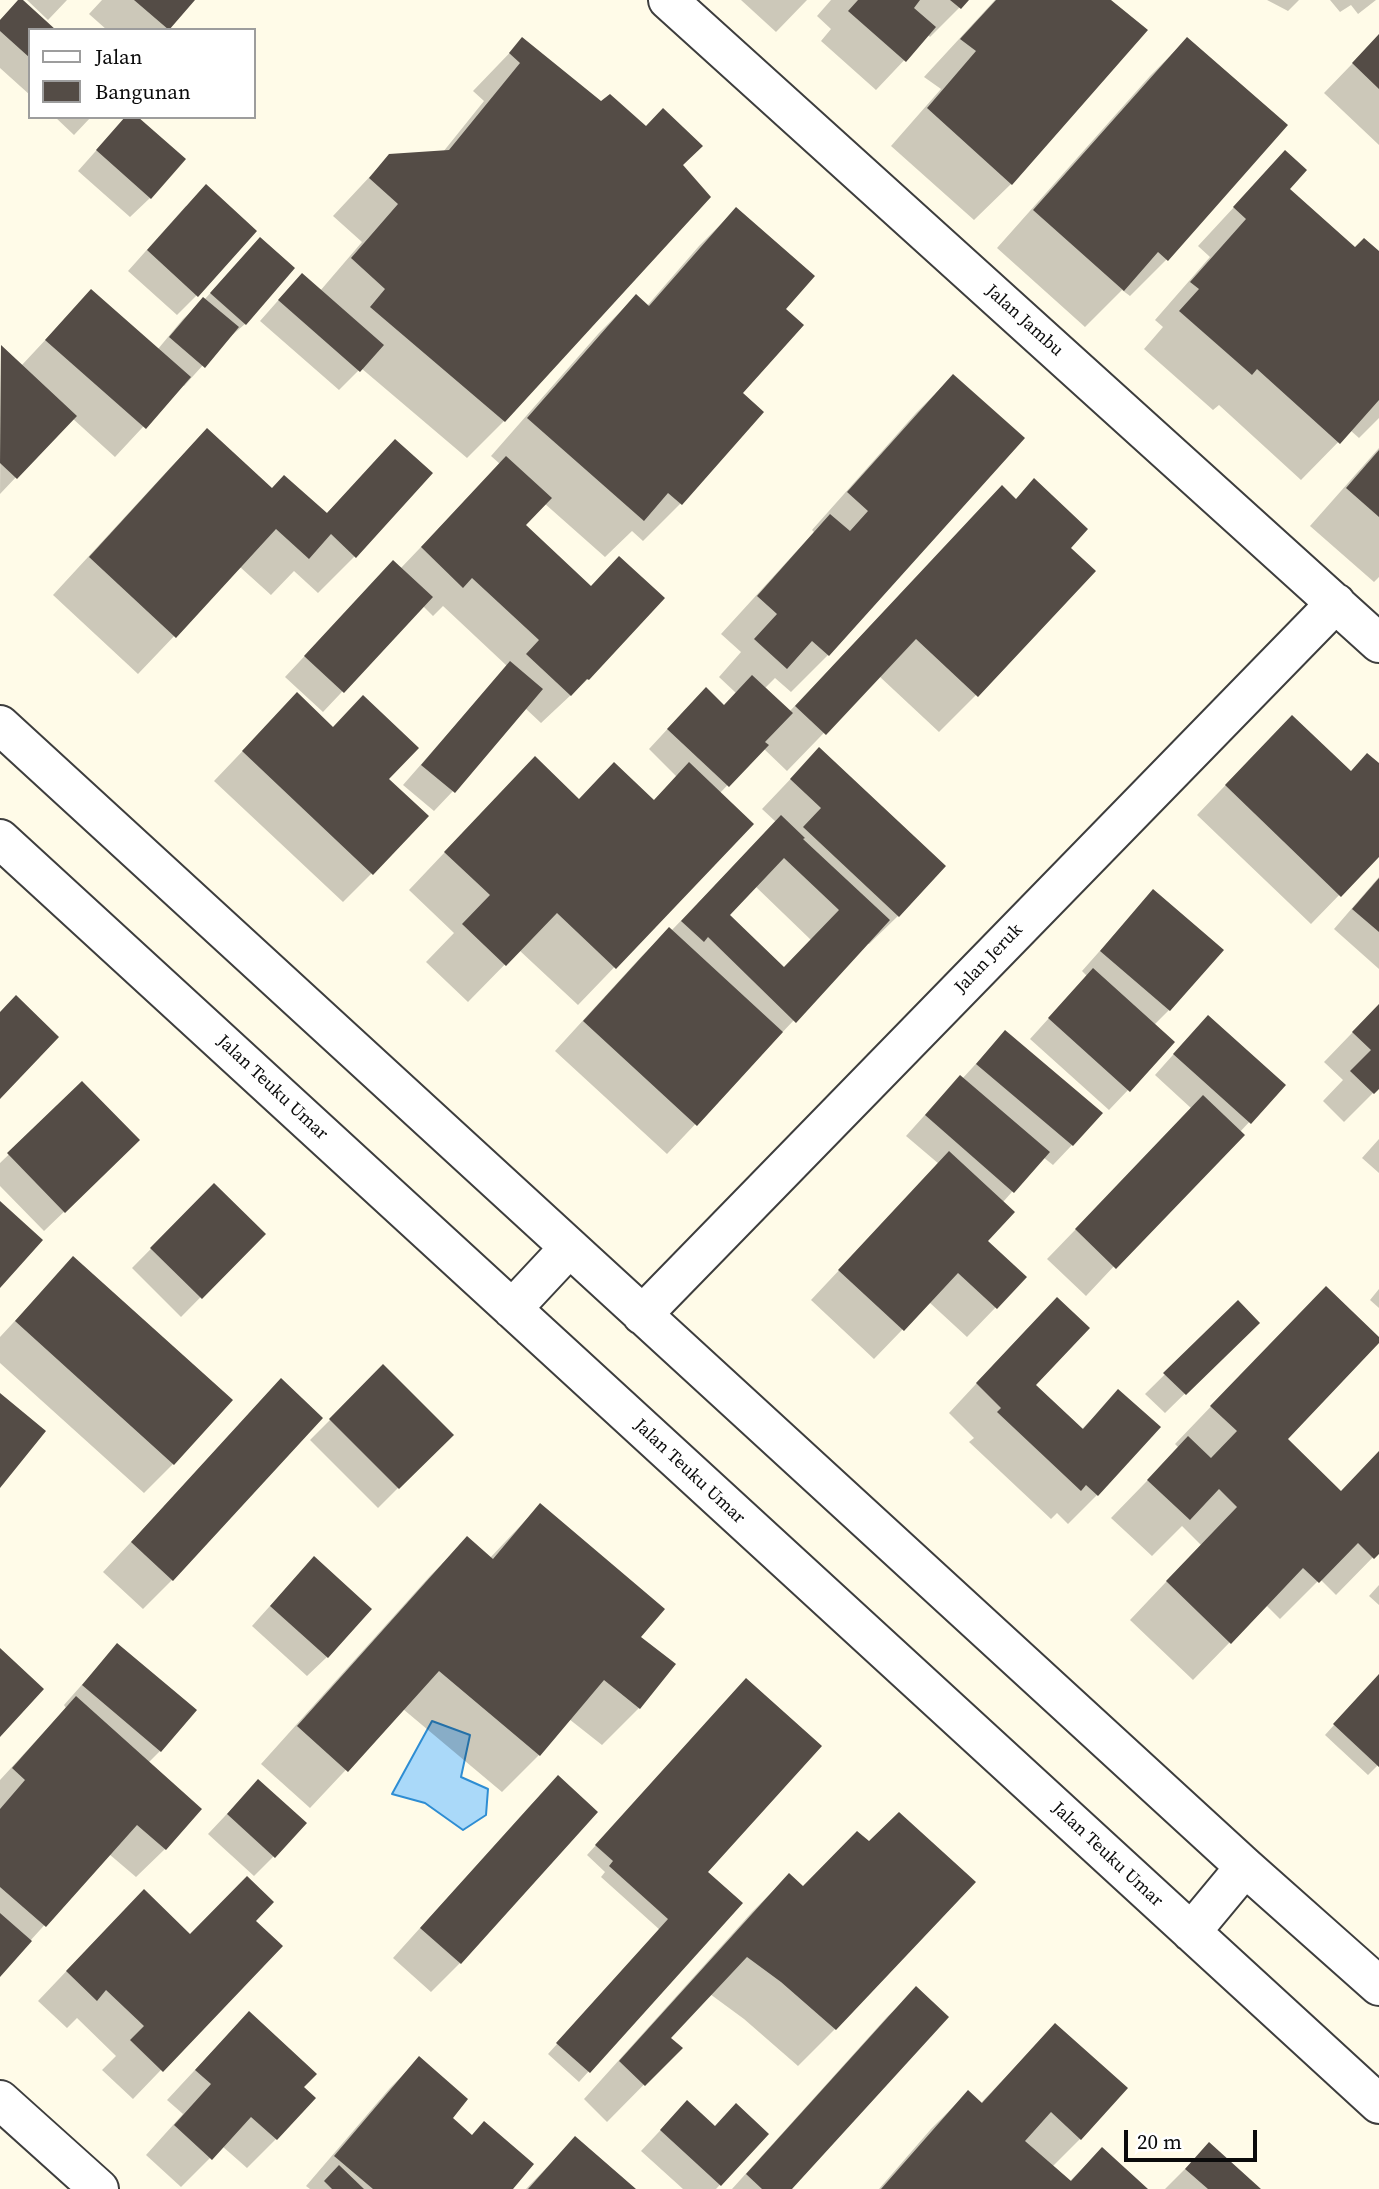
<!DOCTYPE html>
<html>
<head>
<meta charset="utf-8">
<style>
  body { margin:0 }
  #map { position:relative; width:1379px; height:2189px; overflow:hidden; background:#fffbe8; font-family:"Source Serif 4",serif }
  canvas { display:block }
  .legend { position:absolute; left:28px; top:28px; width:228px; height:91px; box-sizing:border-box; background:#fff; border:2px solid #9d9d9d; margin:0; padding:9px 12px; list-style:none; font-size:21px; color:#0b0b0b }
  .legend li { display:flex; align-items:center; gap:14px; height:35px }
  .legend b { width:35px; border:2px solid #9d9d9d }
  .scale { position:absolute; left:1124px; top:2130px; width:133px; height:32px; box-sizing:border-box; border:4px solid #0b0b0b; border-top:0; padding-left:9px; font-size:21px; line-height:24px; white-space:nowrap; color:#0b0b0b; -webkit-text-stroke:5px #fff; paint-order:stroke }
</style>
</head>
<body>
<div id="map">
<canvas width="1379" height="2189"></canvas>
<ul class="legend">
<li><b style="height:9px;background:#fff"></b>Jalan</li>
<li><b style="height:19px;background:#544c46"></b>Bangunan</li>
</ul>
<div class="scale">20 m</div>
</div>
<script>
const c = document.querySelector('canvas').getContext('2d');
c.lineJoin = 'round';
function fill(path, color) {
  c.fillStyle = color;
  c.fill(path, 'evenodd');
}
function toPath(rows) {
  const path = new Path2D();
  for (const r of rows) {
    path.moveTo(r[0], r[1]);
    for (let i = 2; i < r.length; i += 2) path.lineTo(r[i], r[i + 1]);
  }
  return path;
}
function stroke(path, color, width, dash) {
  c.strokeStyle = color;
  c.lineWidth = width;
  c.lineCap = dash ? 'butt' : 'round';
  c.setLineDash(dash || []);
  c.stroke(path);
}
function drawText(font, color, halo, rows, align = 'center') {
  c.font = font + ' "Source Serif 4",serif';
  c.lineWidth = 7;
  c.setLineDash([]);
  c.textBaseline = 'middle';
  c.strokeStyle = halo;
  c.fillStyle = color;
  for (const [text, x, y, turn = 0] of rows) {
    c.save();
    c.translate(x, y);
    c.rotate((+turn || 0) * Math.PI / 180);
    c.textAlign = isNaN(turn) ? turn : align;
    if (halo) c.strokeText(text, 0, 0);
    c.fillText(text, 0, 0);
    c.restore();
  }
}
const water = toPath([
  [432,1721,470,1735,461,1777,488,1789,486,1815,463,1830,425,1803,392,1794,432,1721]
]);
const shadow = toPath([
  [21,0,30,30,30,95,0,68,0,20],
  [27,0,67,0,48,20],
  [102,0,193,0,166,30,107,30,89,14],
  [741,0,807,0,776,32],
  [831,0,967,0,930,37,928,35,876,90,821,41,831,29,817,16],
  [995,0,1108,0,1011,184,974,220,891,146,941,89,924,77],
  [1267,0,1299,0,1288,11],
  [1330,0,1376,0,1358,14,1351,5,1340,12],
  [1379,36,1379,145,1324,93],
  [523,39,681,166,504,421,467,458,361,368,339,390,260,321,283,295,320,291,362,242,333,216,389,156,443,152,484,101,473,91],
  [1187,39,1167,259,1130,296,1122,290,1085,327,997,248,1150,76],
  [55,117,91,117,74,135],
  [126,117,150,198,130,217,78,171],
  [1285,152,1287,189,1355,249,1379,254,1379,418,1359,438,1350,430,1301,480,1219,405,1213,410,1144,349,1163,327,1155,320,1210,257,1198,246],
  [186,206,197,295,177,315,128,271],
  [736,209,784,309,741,393,761,412,680,504,643,541,632,531,605,557,544,503,523,525,590,587,588,679,541,723,525,708,453,791,434,811,403,785,507,666,443,606,433,616,423,606,323,712,285,677,374,582,400,569,500,464,491,456,599,333,636,296,647,306,699,246],
  [260,239,245,324,224,342,184,386,182,385,115,457,72,418,0,494,1,347,21,366,91,291,158,349,183,319,204,300],
  [953,376,1022,438,828,655,791,692,775,678,764,689,789,712,1002,487,1069,548,976,695,939,732,879,676,787,771,763,748,719,794,752,824,578,1005,519,950,468,1002,426,962,454,933,409,890,498,796,578,801,653,801,677,777,649,749,686,709,724,706,736,693,719,677,741,652,721,634,814,532,812,530,916,413],
  [207,431,272,490,326,514,395,442,355,556,318,593,294,571,271,595,240,567,138,674,53,595,170,468],
  [1379,448,1379,577,1374,582,1310,526],
  [297,694,387,779,372,873,343,902,214,781],
  [1263,746,1350,773,1379,766,1379,854,1311,924,1197,815],
  [819,749,898,916,869,944,867,943,667,1154,555,1051,640,958,669,929,671,931,776,822,762,809],
  [755,886,811,940,784,969,728,915],
  [1379,877,1379,969,1334,929],
  [1153,891,1169,1010,1154,1025,1128,1090,1109,1110,1030,1039,1087,976,1082,971],
  [1379,1005,1379,1087,1344,1122,1323,1101,1343,1080,1324,1062],
  [1005,1032,1072,1145,1053,1165,1043,1157,1003,1202,986,1241,1025,1277,967,1337,929,1302,874,1359,811,1300,939,1164,906,1136,941,1097,960,1077,962,1079],
  [1189,1037,1283,1086,1086,1296,1047,1259,1192,1109,1155,1075],
  [82,1084,118,1160,44,1231,0,1186,0,1163],
  [1379,1139,1379,1173,1362,1158],
  [214,1185,263,1234,181,1317,132,1268],
  [73,1258,173,1464,144,1493,0,1363,0,1337],
  [1379,1289,1379,1308,1370,1300],
  [1238,1302,1257,1323,1165,1413,1145,1394],
  [1289,1325,1379,1339,1285,1439,1340,1493,1379,1452,1379,1551,1336,1595,1320,1579,1280,1619,1266,1605,1193,1680,1130,1620,1201,1545,1182,1526,1152,1556,1111,1518,1179,1448,1175,1444],
  [1028,1328,1034,1385,1081,1430,1119,1392,1097,1495,1068,1524,1057,1513,1051,1519,969,1442,974,1438,949,1413],
  [383,1367,451,1435,378,1508,310,1440],
  [281,1381,172,1580,143,1609,103,1572],
  [540,1505,638,1637,639,1708,602,1745,569,1719,539,1755,502,1792,403,1709,310,1808,261,1764,430,1576,467,1539,489,1559],
  [295,1578,327,1657,307,1676,252,1626],
  [1379,1585,1379,1605,1369,1596],
  [117,1645,160,1751,148,1763,165,1849,136,1877,109,1854,0,1974,0,1780,66,1708,64,1705],
  [1379,1675,1379,1764,1368,1775,1325,1735],
  [736,1690,706,1872,740,1904,579,2082,548,2054,660,1930,601,1877,605,1872,587,1855],
  [558,1778,596,1812,460,1963,431,1992,393,1958,529,1807],
  [258,1781,274,1856,254,1876,208,1834],
  [789,1875,835,2029,798,2066,744,2019,710,1994,669,2038,680,2048,607,2122,584,2099,752,1912],
  [115,1920,190,1936,254,1921,280,1946,133,2099,102,2070,116,2056,77,2018,67,2028,38,2001],
  [916,1989,790,2189,732,2189,887,2017],
  [1055,2025,1080,2139,1052,2167,1069,2182,1102,2149,1146,2189,879,2189,931,2129,968,2092,980,2104],
  [220,2043,301,2087,276,2139,247,2168,222,2146,181,2187,146,2155,183,2114,167,2100],
  [419,2059,450,2118,511,2189,310,2189,306,2186,390,2088],
  [687,2102,714,2127,767,2134,716,2189,683,2189,641,2151],
  [575,2138,633,2189,526,2189],
  [1209,2145,1258,2189,1165,2189]
]);
const building = toPath([
  [18,0,23,0,56,30,30,30,30,58,0,31,0,20],
  [134,0,195,0,169,30],
  [858,0,920,0,914,8,936,27,906,62,848,11],
  [950,0,969,0,961,9],
  [996,0,1111,0,1148,30,1012,185,927,108,976,51,960,39],
  [1379,34,1379,89,1352,63],
  [522,37,601,101,610,94,646,126,663,108,703,146,683,165,711,197,505,422,370,307,385,289,351,258,398,204,369,178,389,154,449,150,520,63,509,53],
  [1187,37,1288,125,1168,261,1158,252,1124,291,1033,210],
  [125,117,138,117,186,159,151,199,96,150],
  [1285,150,1307,170,1290,189,1355,247,1364,238,1379,251,1379,400,1340,444,1257,369,1252,375,1179,311,1199,289,1190,282,1246,219,1233,207],
  [206,184,257,231,198,297,147,250],
  [736,207,815,276,786,309,804,325,743,393,764,412,682,505,668,493,644,521,527,418,636,294,649,306],
  [260,237,295,268,246,325,210,293],
  [302,273,384,345,360,372,278,300],
  [91,289,191,377,146,429,45,340],
  [203,297,239,327,205,368,169,337],
  [1,345,77,416,17,479,0,463],
  [953,374,1025,438,829,656,812,641,787,669,754,639,777,614,757,596,830,514,850,531,868,511,847,492],
  [207,428,272,488,284,475,327,513,395,439,433,473,356,558,331,534,309,559,276,529,176,638,89,557],
  [1379,450,1379,517,1346,488],
  [506,456,552,498,526,525,591,586,619,556,665,598,589,680,587,679,571,696,526,654,539,640,472,578,463,588,421,547],
  [1034,478,1088,529,1071,548,1096,571,978,697,916,639,826,735,795,706,1002,485,1016,499],
  [393,560,433,597,344,693,304,656],
  [510,661,543,689,455,793,421,765],
  [752,675,793,713,765,742,769,745,729,787,667,729,706,687,724,705],
  [297,692,333,727,363,695,419,748,389,779,429,816,373,875,242,751],
  [1292,715,1351,771,1367,753,1379,763,1379,857,1341,897,1225,785],
  [819,747,946,866,899,917,803,827,821,808,790,779],
  [535,756,579,799,614,762,654,800,689,762,754,824,616,969,557,913,506,966,462,924,490,895,444,852],
  [781,815,805,838,803,839,890,920,796,1023,708,937,704,942,681,921],
  [784,858,839,910,784,967,730,915],
  [1379,878,1379,932,1352,909],
  [1153,889,1224,950,1170,1011,1100,951],
  [669,927,783,1032,697,1126,583,1021],
  [1093,968,1175,1042,1130,1092,1048,1018],
  [16,995,59,1037,0,1099,0,1012],
  [1379,1004,1379,1089,1374,1094,1350,1071,1371,1050,1352,1032],
  [1208,1015,1286,1085,1251,1124,1173,1054],
  [1005,1030,1103,1113,1073,1146,976,1064],
  [960,1075,1050,1152,1014,1193,925,1115],
  [82,1081,140,1140,65,1213,7,1153],
  [1203,1095,1245,1135,1116,1269,1075,1229],
  [949,1151,1015,1212,988,1241,1027,1277,997,1309,958,1273,904,1331,838,1270],
  [214,1183,266,1234,202,1299,150,1248],
  [0,1201,43,1240,0,1288],
  [73,1256,233,1400,174,1465,15,1321],
  [1326,1286,1379,1337,1379,1343,1288,1439,1341,1491,1379,1451,1379,1554,1374,1559,1358,1543,1319,1583,1303,1568,1231,1644,1166,1581,1237,1507,1219,1489,1190,1520,1147,1480,1188,1436,1211,1458,1237,1431,1210,1406],
  [1057,1297,1090,1328,1036,1385,1083,1429,1118,1389,1161,1427,1098,1496,1086,1485,1081,1491,997,1412,1001,1408,976,1383],
  [1238,1300,1260,1323,1186,1395,1163,1373],
  [383,1364,454,1435,399,1489,329,1419],
  [281,1378,323,1418,173,1581,131,1542],
  [0,1393,46,1431,0,1488],
  [540,1503,665,1609,641,1637,676,1664,640,1709,604,1680,540,1756,439,1671,348,1772,297,1726,467,1536,493,1559],
  [314,1556,372,1609,328,1658,270,1606],
  [117,1643,197,1710,161,1752,82,1685],
  [0,1648,44,1689,0,1737],
  [1379,1674,1379,1767,1333,1724],
  [746,1678,822,1746,708,1872,743,1903,590,2073,556,2043,668,1919,609,1866,613,1861,595,1845],
  [76,1696,202,1809,166,1850,137,1825,46,1927,0,1887,0,1809,25,1780,12,1768],
  [558,1775,598,1812,461,1964,420,1928],
  [258,1779,307,1823,275,1858,227,1814],
  [899,1812,976,1882,836,2030,781,1982,747,1957,671,2038,683,2048,645,2086,619,2061,789,1873,803,1886,857,1831,869,1841],
  [247,1876,274,1902,256,1921,283,1946,163,2072,130,2040,144,2026,106,1990,97,2001,66,1971,144,1889,190,1934],
  [0,1913,32,1941,0,1977],
  [916,1986,949,2017,792,2189,762,2189,746,2174],
  [249,2011,317,2074,304,2087,316,2098,277,2140,251,2117,212,2160,174,2125,211,2084,195,2070],
  [1055,2023,1128,2088,1081,2140,1051,2112,1025,2141,1071,2181,1102,2147,1148,2189,881,2189,968,2090,982,2103],
  [419,2056,468,2099,453,2118,472,2135,484,2121,534,2164,513,2189,373,2189,334,2156],
  [687,2100,715,2126,736,2103,769,2134,721,2186,660,2130],
  [575,2136,636,2189,528,2189],
  [1209,2142,1261,2189,1208,2189,1185,2169],
  [339,2165,364,2189,332,2189,324,2181]
]);
const minor = toPath([
  [668,0,1379,643],
  [0,725,1245,1867,1379,1986],
  [0,839,1379,2104],
  [512,1309,569,1248],
  [642,1315,1336,603],
  [1191,1932,1245,1867],
  [0,2100,99,2189]
]);
const streetNames = [
  ["Jalan Jambu",1024,321,42],
  ["Jalan Jeruk",989,959,-46],
  ["Jalan Teuku Umar",272,1088,43],
  ["Jalan Teuku Umar",689,1472,43],
  ["Jalan Teuku Umar",1107,1855,43]
];
fill(water, '#aad9f9');
stroke(water, '#2e8dd3', 2);
fill(shadow, '#0003');
fill(building, '#544c46');
stroke(minor, '#3e3e3e', 42);
stroke(minor, '#fff', 38);
drawText('18px', '#0b0b0b', '#fff', streetNames);
</script>
</body>
</html>
